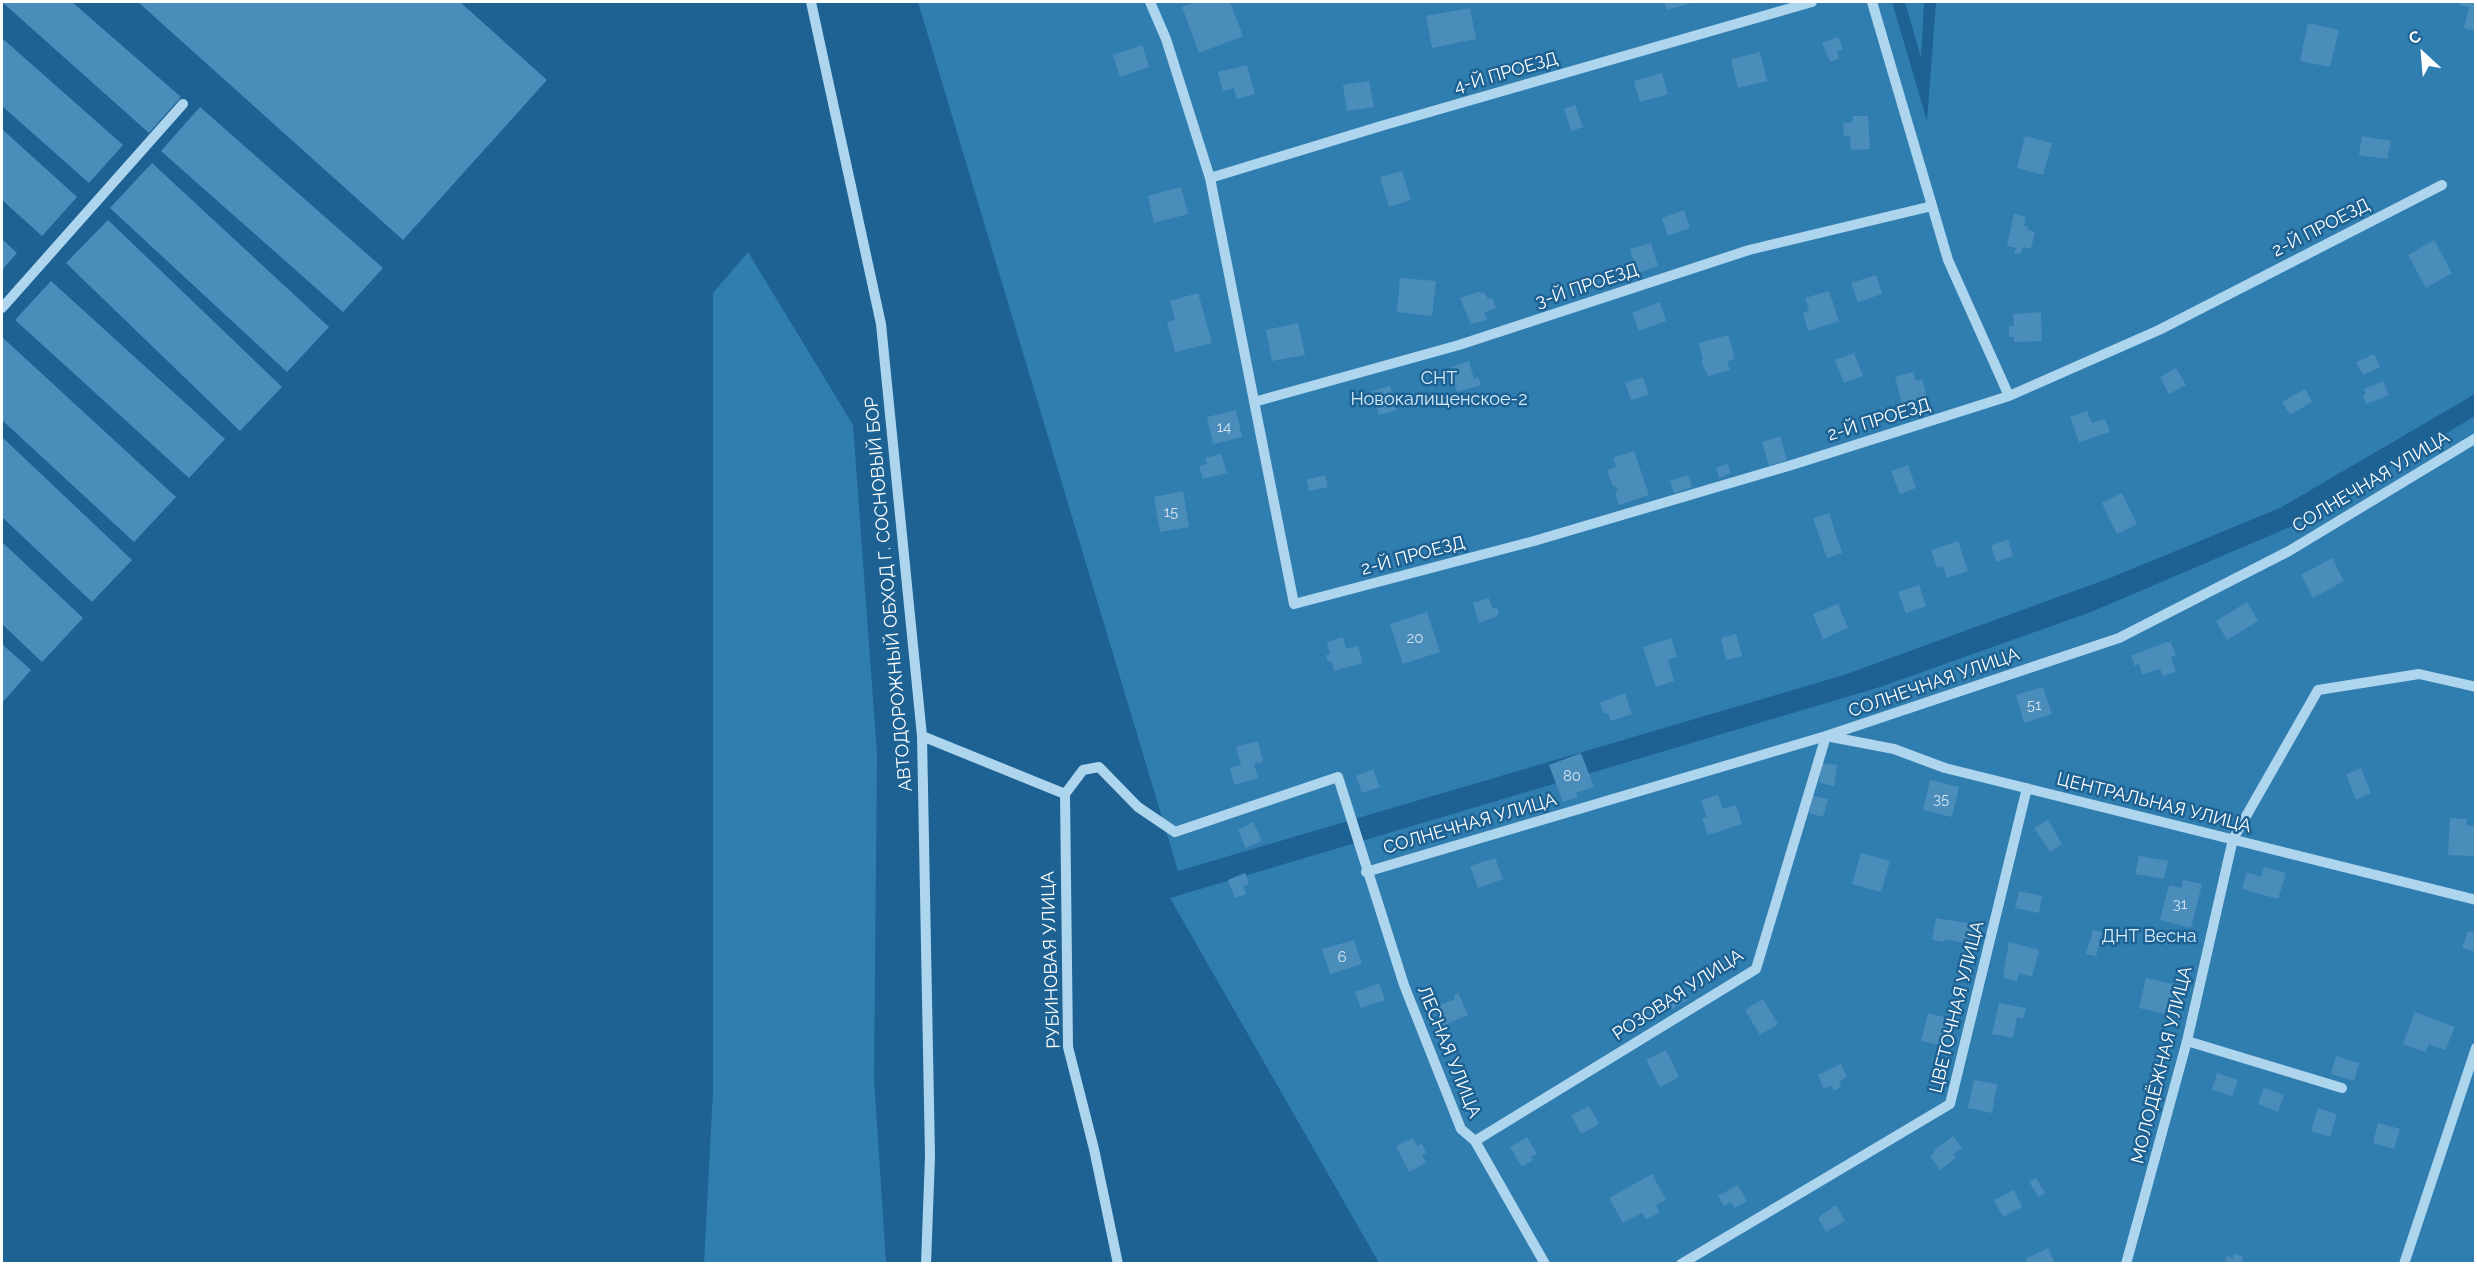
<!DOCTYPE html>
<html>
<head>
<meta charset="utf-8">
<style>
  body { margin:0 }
  #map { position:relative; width:2477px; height:1265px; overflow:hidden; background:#1d6293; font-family:Raleway,sans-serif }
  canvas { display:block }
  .frame { position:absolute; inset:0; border:3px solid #fff; pointer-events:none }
  .north { position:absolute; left:2393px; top:24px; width:60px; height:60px; -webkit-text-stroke:4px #1d6293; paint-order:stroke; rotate:334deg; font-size:16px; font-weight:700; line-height:24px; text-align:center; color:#fff }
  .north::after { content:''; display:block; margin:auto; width:21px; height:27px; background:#fff; clip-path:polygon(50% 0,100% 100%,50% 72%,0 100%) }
</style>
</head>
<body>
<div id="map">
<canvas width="2477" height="1265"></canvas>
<div class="frame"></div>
<div class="north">С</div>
</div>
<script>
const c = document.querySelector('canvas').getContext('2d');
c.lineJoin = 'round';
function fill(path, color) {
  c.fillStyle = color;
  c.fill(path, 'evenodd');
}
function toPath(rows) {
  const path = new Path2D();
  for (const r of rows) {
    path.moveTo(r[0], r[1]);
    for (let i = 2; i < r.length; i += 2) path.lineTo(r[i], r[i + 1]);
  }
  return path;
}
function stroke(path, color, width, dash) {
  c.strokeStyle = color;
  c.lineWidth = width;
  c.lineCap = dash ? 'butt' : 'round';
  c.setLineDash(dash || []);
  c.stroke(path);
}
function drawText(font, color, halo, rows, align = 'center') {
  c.font = font + ' Raleway,sans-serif';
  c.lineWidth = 5;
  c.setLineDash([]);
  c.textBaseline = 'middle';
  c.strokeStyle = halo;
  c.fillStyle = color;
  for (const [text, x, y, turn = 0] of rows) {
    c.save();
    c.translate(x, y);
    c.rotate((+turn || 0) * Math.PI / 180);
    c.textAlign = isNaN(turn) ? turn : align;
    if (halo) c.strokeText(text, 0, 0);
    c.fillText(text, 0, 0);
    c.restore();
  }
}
const green = toPath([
  [918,2,1892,2,1927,121,1936,2,2475,2,2475,394,2280,508,2110,578,1844,675,1178,871],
  [1905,2,1924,2,1921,58],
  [748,252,853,425,877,754,874,1078,886,1263,704,1263,713,1091,713,293],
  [2475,416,2475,1263,1379,1263,1170,898,1880,687,2091,612,2290,527]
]);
const building = toPath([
  [2,2,72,2,181,97,149,133],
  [138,2,460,2,547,80,403,240],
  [1196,2,1230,2,1243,36,1199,53,1182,7],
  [1664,2,1695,2,1667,10],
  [2460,2,2476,2,2476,31,2464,28,2469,7,2460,5],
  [1470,8,1476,39,1432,48,1426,16],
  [2308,23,2339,30,2330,67,2300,61],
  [1838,37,1843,49,1837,52,1839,58,1830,62,1822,43],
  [2,38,123,145,89,183,2,106],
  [1142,45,1149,67,1120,77,1113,55],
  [1760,52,1767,81,1738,88,1731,59],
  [1247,65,1255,94,1237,99,1234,88,1223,91,1218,72],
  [1662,73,1668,94,1640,102,1634,81],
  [1369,81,1374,107,1347,111,1343,85],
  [1575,105,1583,127,1571,131,1564,109],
  [200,107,383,268,343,312,161,151],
  [1853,116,1868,116,1870,149,1851,150,1850,136,1844,136,1843,123,1853,122],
  [2,129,77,197,42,236,2,200],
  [2025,136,2052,143,2043,175,2017,168],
  [2362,136,2391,141,2387,159,2359,155],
  [152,163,329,327,287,372,110,208],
  [1402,171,1411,200,1389,207,1380,177],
  [1181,187,1188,214,1154,223,1148,196],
  [1684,210,1690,228,1668,236,1662,218],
  [2014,214,2026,217,2024,226,2028,226,2027,230,2035,232,2031,249,2023,247,2021,254,2014,253,2016,248,2007,246],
  [108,220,282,387,240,431,66,263],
  [2,239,17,253,2,270],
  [2434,240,2452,273,2426,288,2408,255],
  [1651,243,1658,266,1637,273,1630,249],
  [1876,275,1882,294,1858,302,1851,283],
  [1400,278,1436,281,1432,316,1397,312],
  [51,281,225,439,189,478,15,320],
  [1829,291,1839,321,1808,331,1803,313,1809,311,1805,298],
  [1478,292,1485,293,1488,299,1492,298,1496,308,1484,313,1487,320,1471,324,1460,298],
  [1198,293,1212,343,1175,352,1167,322,1175,320,1170,301],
  [1660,302,1666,321,1639,331,1632,313],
  [2041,312,2042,341,2014,342,2014,337,2009,337,2009,326,2014,326,2013,314],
  [1298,323,1305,355,1272,361,1266,330],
  [1728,335,1735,359,1727,361,1730,370,1708,376,1701,361,1703,360,1699,343],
  [2,337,176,497,134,542,2,420],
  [1854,353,1863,376,1844,383,1835,360],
  [2374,354,2380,367,2363,375,2356,362],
  [1469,361,1474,379,1478,377,1481,385,1457,392,1450,367],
  [2176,368,2186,385,2169,394,2160,377],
  [1913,372,1916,381,1922,379,1927,397,1902,404,1895,377],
  [1643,377,1649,395,1631,400,1625,383],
  [2383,381,2389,395,2366,404,2363,395,2366,394,2364,389],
  [1390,386,1397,410,1379,415,1372,391],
  [2305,389,2312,402,2290,415,2282,402],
  [1236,410,1242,437,1213,444,1207,417],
  [2087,411,2092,423,2105,419,2110,432,2079,442,2070,417],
  [1780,436,1787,460,1769,466,1762,442],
  [2,437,132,560,92,602,2,517],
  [1634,451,1649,495,1619,505,1615,492,1618,491,1616,486,1613,486,1607,470,1616,467,1613,458],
  [1221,454,1227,473,1203,479,1199,466,1207,464,1205,458],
  [1728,464,1731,473,1719,478,1716,468],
  [1908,465,1916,488,1900,494,1891,471],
  [1325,475,1328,487,1309,491,1307,480],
  [1688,475,1692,487,1674,493,1670,481],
  [1183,491,1189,527,1160,532,1154,497],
  [2122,493,2137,524,2117,534,2102,503],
  [1829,513,1842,553,1827,558,1813,518],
  [2008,539,2013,556,1996,562,1991,546],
  [1958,541,1968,571,1947,578,1943,566,1937,568,1931,550],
  [2,542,83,618,42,662,2,624],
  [2332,558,2344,581,2313,598,2301,575],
  [1919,585,1926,606,1906,613,1898,592],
  [1489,598,1492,608,1497,608,1499,613,1496,617,1479,623,1473,603],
  [2247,602,2258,621,2227,640,2216,621],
  [1838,604,1848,628,1823,639,1813,614],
  [1427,612,1440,652,1403,664,1390,624],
  [1736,634,1742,656,1726,660,1721,638],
  [1343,637,1346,649,1358,646,1363,663,1334,671,1332,661,1328,662,1326,655,1330,654,1327,642],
  [1671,638,1677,657,1668,660,1674,681,1656,687,1643,647],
  [2167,642,2171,643,2176,656,2171,657,2176,672,2163,676,2160,669,2142,674,2139,664,2135,666,2131,656],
  [2,644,31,670,2,703],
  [2043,687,2052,714,2024,723,2016,695],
  [1625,693,1632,714,1611,721,1608,713,1604,714,1600,703],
  [1258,741,1263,762,1254,764,1258,778,1234,785,1230,768,1241,765,1236,747],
  [1581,753,1594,787,1576,793,1578,797,1563,802,1549,765],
  [1822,763,1837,765,1834,786,1819,783],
  [2361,768,2371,793,2356,800,2346,774],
  [1373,769,1380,787,1362,793,1356,776],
  [1930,780,1959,787,1952,817,1923,810],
  [1718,795,1723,809,1736,805,1742,824,1708,835,1702,818,1707,817,1701,800],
  [1813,796,1828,799,1823,817,1809,813],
  [2450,818,2467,819,2466,825,2476,826,2474,856,2448,855],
  [2048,820,2062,844,2050,852,2034,828],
  [1253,822,1262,841,1246,848,1238,830],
  [1861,853,1890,861,1881,892,1852,884],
  [2139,856,2168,861,2164,879,2135,874],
  [1495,858,1503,879,1478,888,1470,866],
  [2264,867,2286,873,2278,899,2242,889,2247,872,2261,877],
  [1245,873,1249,884,1243,886,1246,894,1235,898,1228,880],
  [2183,880,2202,884,2191,928,2160,920,2169,885,2181,888],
  [2019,891,2042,896,2039,913,2015,908],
  [1936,918,1973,924,1969,944,1945,939,1944,942,1932,940],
  [2093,930,2102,932,2096,956,2086,954],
  [2468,931,2476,933,2476,952,2462,948],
  [1354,940,1362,964,1330,974,1322,949],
  [2009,942,2039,950,2032,977,2019,973,2017,981,2004,978,2005,975,2003,975],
  [2146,978,2178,985,2171,1015,2139,1008],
  [1379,983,1385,1000,1361,1008,1355,992],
  [1458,993,1468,1015,1442,1026,1435,1007,1455,999,1454,995],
  [1685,995,1688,1000,1671,1009,1669,1005],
  [1763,999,1778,1024,1760,1035,1745,1010],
  [1999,1003,2026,1008,2023,1019,2017,1017,2013,1038,1992,1034],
  [2415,1012,2455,1027,2445,1050,2429,1044,2425,1052,2403,1044],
  [1928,1013,1947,1018,1940,1045,1921,1041],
  [1666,1050,1679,1077,1660,1087,1646,1060],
  [2336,1056,2359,1063,2354,1081,2331,1074],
  [1841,1064,1847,1077,1839,1082,1841,1087,1834,1091,1831,1085,1824,1089,1818,1075],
  [2217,1073,2238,1080,2232,1096,2212,1090],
  [1974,1080,1997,1084,1992,1113,1968,1108],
  [2264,1088,2284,1095,2278,1112,2258,1104],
  [1589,1106,1599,1124,1581,1134,1571,1115],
  [2318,1108,2337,1114,2330,1137,2311,1131],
  [2378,1123,2400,1129,2394,1149,2373,1143],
  [1953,1136,1962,1148,1953,1154,1956,1157,1950,1163,1940,1170,1930,1156,1935,1152,1934,1150],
  [1527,1137,1537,1154,1531,1157,1533,1160,1522,1167,1510,1147],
  [1413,1138,1417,1146,1422,1144,1426,1153,1422,1155,1426,1163,1409,1172,1396,1146],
  [1652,1174,1666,1200,1656,1205,1660,1212,1646,1220,1642,1213,1623,1223,1609,1198],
  [2036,1178,2045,1193,2039,1197,2029,1182],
  [1738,1185,1747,1201,1735,1208,1731,1202,1724,1206,1718,1196],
  [2014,1190,2022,1207,2003,1217,1994,1200],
  [1836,1205,1845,1221,1826,1232,1818,1218],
  [2048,1248,2055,1264,2028,1264,2026,1259],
  [2234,1254,2243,1256,2241,1264,2225,1264,2227,1256,2233,1258]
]);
const minor = toPath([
  [811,2,881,324,922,736,930,1156,926,1264],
  [1150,2,1166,39,1210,178,1294,604,1534,541,1795,464,2009,396,2159,330,2442,185],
  [1872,2,1948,260,2009,396],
  [1210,178,1381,126,1812,2],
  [2,308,183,104],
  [1254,402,1459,345,1749,250,1932,206],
  [922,736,1065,794],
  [1065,794,1083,770,1099,767,1138,807,1175,832,1338,777,1404,985,1461,1129,1475,1141,1545,1264],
  [1065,794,1068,1047,1094,1149,1118,1264],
  [1366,872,1826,736,2119,638,2289,551,2476,438],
  [2187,1041,2342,1088],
  [1475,1141,1756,969,1826,736,1894,749,1945,768,2476,900],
  [1681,1264,1950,1104,2027,788],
  [2126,1264,2187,1041,2233,839,2318,690,2419,674,2476,687],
  [2404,1264,2476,1048]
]);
const numberNames = [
  ["14",1224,427],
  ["15",1171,512],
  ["20",1415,638],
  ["51",2034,705],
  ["80",1572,776],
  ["35",1941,799],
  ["31",2180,904],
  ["6",1342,957]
];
const streetNames = [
  ["4-Й ПРОЕЗД",1506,73,-16],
  ["2-Й ПРОЕЗД",2321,228,-27],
  ["3-Й ПРОЕЗД",1587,286,-18],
  ["2-Й ПРОЕЗД",1879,420,-17],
  ["СОЛНЕЧНАЯ УЛИЦА",2371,482,-31],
  ["2-Й ПРОЕЗД",1413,556,-15],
  ["АВТОДОРОЖНЫЙ ОБХОД Г. СОСНОВЫЙ БОР",889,594,-95],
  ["СОЛНЕЧНАЯ УЛИЦА",1934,683,-19],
  ["ЦЕНТРАЛЬНАЯ УЛИЦА",2154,803,14],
  ["СОЛНЕЧНАЯ УЛИЦА",1470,824,-16],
  ["РУБИНОВАЯ УЛИЦА",1051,960,-92],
  ["РОЗОВАЯ УЛИЦА",1678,995,-33],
  ["ЦВЕТОЧНАЯ УЛИЦА",1957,1007,-76],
  ["ЛЕСНАЯ УЛИЦА",1449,1052,68],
  ["МОЛОДЁЖНАЯ УЛИЦА",2162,1065,-76]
];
const parkNames = [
  ["СНТ",1439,379],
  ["Новокалищенское-2",1439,400],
  ["ДНТ Весна",2149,937]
];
fill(green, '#307db0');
fill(building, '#4a8dbb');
stroke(minor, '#aed5ee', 10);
drawText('15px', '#d2e2ee', null, numberNames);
drawText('18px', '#fff', '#1d6293', streetNames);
drawText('18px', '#d4ebfa', '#1d6293', parkNames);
</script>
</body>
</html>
